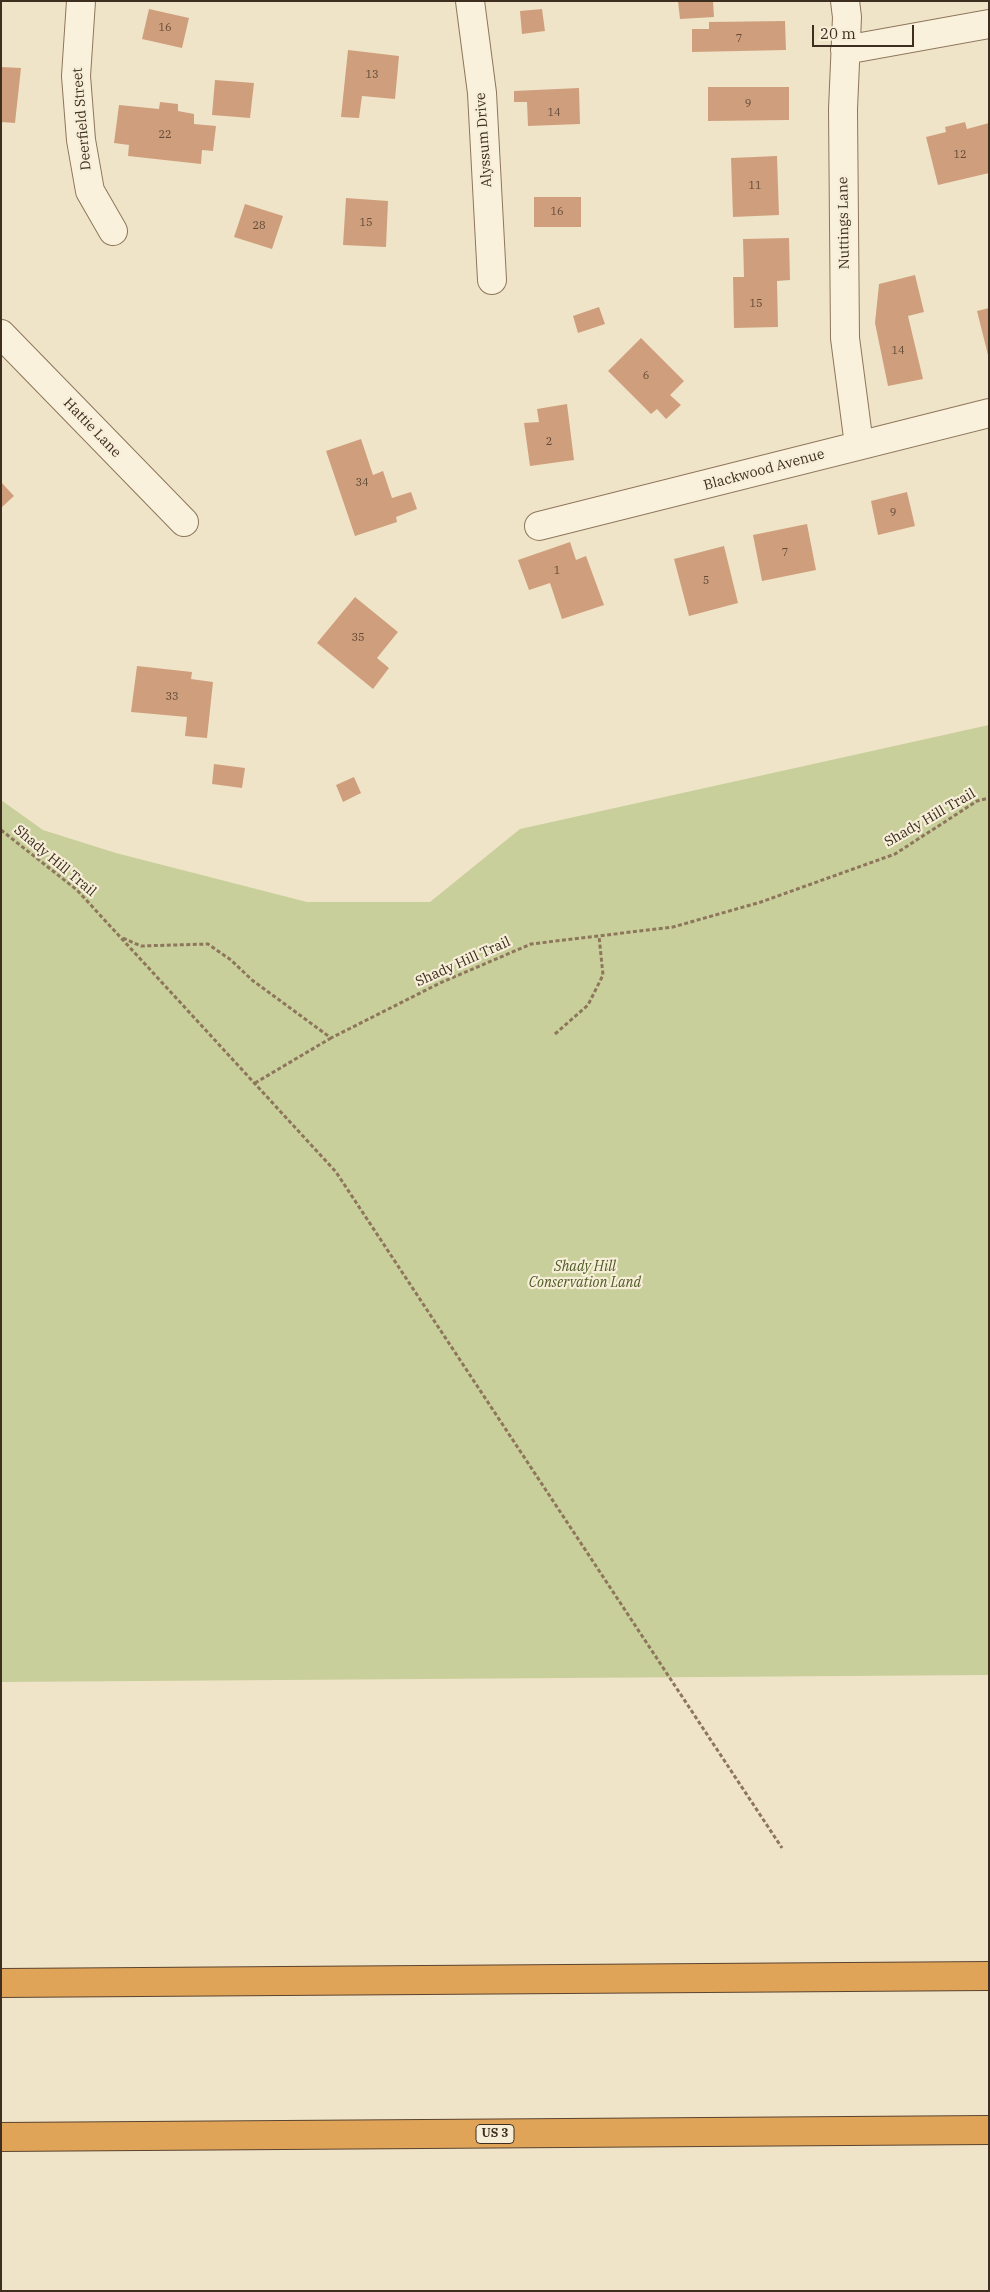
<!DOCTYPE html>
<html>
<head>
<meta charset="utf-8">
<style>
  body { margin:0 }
  #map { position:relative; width:990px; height:2292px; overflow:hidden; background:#f0e4c8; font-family:"IBM Plex Serif",serif }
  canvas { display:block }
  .frame { position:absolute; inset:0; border:2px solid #3d2e20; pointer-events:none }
  .scale { position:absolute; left:812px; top:25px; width:102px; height:22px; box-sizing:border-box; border:2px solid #3d2e20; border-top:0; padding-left:6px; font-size:15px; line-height:18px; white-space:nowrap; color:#3d2e20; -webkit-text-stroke:4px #f7eed8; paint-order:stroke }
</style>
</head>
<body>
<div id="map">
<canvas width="990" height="2292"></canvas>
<div class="frame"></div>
<div class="scale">20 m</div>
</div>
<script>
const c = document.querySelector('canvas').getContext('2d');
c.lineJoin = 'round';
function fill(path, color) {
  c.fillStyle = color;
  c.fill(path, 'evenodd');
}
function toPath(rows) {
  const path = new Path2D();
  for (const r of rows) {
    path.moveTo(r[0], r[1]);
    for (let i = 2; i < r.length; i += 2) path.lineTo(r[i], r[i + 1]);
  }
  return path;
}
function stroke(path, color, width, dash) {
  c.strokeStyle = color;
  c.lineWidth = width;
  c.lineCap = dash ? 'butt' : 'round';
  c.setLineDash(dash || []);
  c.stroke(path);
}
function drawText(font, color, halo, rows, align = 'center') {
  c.font = font + ' "IBM Plex Serif",serif';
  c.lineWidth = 4.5;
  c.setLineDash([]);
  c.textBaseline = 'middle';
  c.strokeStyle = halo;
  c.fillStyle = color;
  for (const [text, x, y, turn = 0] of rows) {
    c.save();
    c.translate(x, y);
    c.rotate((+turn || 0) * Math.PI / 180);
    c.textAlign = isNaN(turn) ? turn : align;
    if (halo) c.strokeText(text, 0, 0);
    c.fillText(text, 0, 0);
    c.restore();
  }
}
const green = toPath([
  [989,725,989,1675,1,1682,1,800,43,830,116,853,307,902,430,902,520,829]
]);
const building = toPath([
  [678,1,713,1,714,17,680,19],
  [149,9,189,18,182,48,142,39],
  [542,9,545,31,522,34,520,11],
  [785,21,786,50,692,52,692,29,709,29,709,22],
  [348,50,399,56,395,99,362,96,359,118,341,117],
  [1,67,21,68,15,123,1,122],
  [215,80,254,83,250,118,212,115],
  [708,87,789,87,789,120,708,121],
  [579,88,580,124,528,126,527,102,514,102,514,91],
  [160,102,178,104,178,111,194,114,194,124,216,126,213,151,202,150,201,164,128,156,129,145,114,143,119,105,159,109],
  [965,122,967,129,989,123,989,173,938,185,926,137,946,132,945,127],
  [777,156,779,215,733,217,731,158],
  [534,197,581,197,581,227,534,227],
  [346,198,388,201,386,247,343,245],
  [245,204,283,216,272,249,234,237],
  [789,238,790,280,777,281,778,327,734,328,733,277,744,277,743,239],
  [915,275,924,312,908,316,923,379,888,386,875,323,879,284],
  [599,307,605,324,578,333,573,316],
  [989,308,989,355,988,355,977,311],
  [641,338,684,381,670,395,681,405,666,419,657,409,651,414,608,371],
  [567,404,574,460,530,466,524,423,539,422,537,409],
  [361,439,373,475,383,471,392,498,411,492,417,509,396,517,397,522,355,536,326,451],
  [1,482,14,496,1,508],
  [907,492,915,526,878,535,871,501],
  [807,524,816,570,762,581,753,535],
  [570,542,576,560,586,556,604,605,562,619,550,583,529,590,518,560],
  [724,546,738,603,689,616,674,559],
  [355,597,398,632,377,658,389,668,373,689,317,643],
  [137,666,192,672,191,679,213,682,207,738,185,736,187,717,131,712],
  [214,764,245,768,242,788,212,784],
  [354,777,361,793,343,802,336,785]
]);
const path = toPath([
  [1,830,77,890,336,1172,782,1848],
  [123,938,141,946,208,944,231,960,252,980,331,1038,440,983,531,944,673,927,761,902,895,854,977,801,989,798],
  [555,1034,588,1005,603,975,599,936],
  [255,1083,331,1038]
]);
const minor = toPath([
  [81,1,76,76,81,140,90,191,113,231],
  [470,1,482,93,492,280],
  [845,1,847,17,843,109,845,338,859,445],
  [845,50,989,24],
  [1,334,184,522],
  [539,526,989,413]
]);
const highway = toPath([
  [1,1983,989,1976],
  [1,2137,989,2130]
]);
const numberNames = [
  ["16",165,28],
  ["7",739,39],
  ["13",372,75],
  ["9",748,104],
  ["14",554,113],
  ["22",165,135],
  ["12",960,155],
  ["11",755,186],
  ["16",557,212],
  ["15",366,223],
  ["28",259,226],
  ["15",756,304],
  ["14",898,351],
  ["6",646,376],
  ["2",549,442],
  ["34",362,483],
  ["9",893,513],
  ["7",785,553],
  ["1",557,571],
  ["5",706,581],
  ["35",358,638],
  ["33",172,697]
];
const shields = [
  [495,2134,38]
];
const shieldNames = [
  ["US 3",495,2134]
];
const streetNames = [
  ["Deerfield Street",82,119,-95],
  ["Alyssum Drive",484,140,-94],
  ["Nuttings Lane",844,223,-91],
  ["Hattie Lane",92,428,46],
  ["Blackwood Avenue",764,470,-15],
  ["Shady Hill Trail",930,818,-30],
  ["Shady Hill Trail",55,861,40],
  ["Shady Hill Trail",463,962,-24]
];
const parkNames = [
  ["Shady Hill",585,1267],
  ["Conservation Land",585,1283]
];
fill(green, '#c9cf9b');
fill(building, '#cf9f7d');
stroke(minor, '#8d765c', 30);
stroke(highway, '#5b4430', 30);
stroke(path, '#8d765c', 3, [4, 2.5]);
stroke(minor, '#faf1dc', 28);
stroke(highway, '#e0a458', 28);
drawText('11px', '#624a37', null, numberNames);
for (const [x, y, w] of shields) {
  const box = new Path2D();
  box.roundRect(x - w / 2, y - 9.5, w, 19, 4);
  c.fillStyle = '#f7eed8';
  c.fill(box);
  stroke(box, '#3d2e20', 1);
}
drawText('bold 12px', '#3d2e20', null, shieldNames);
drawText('14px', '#3d2e20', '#f7eed8', streetNames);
drawText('italic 14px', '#4d5a26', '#f7eed8', parkNames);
</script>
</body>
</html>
